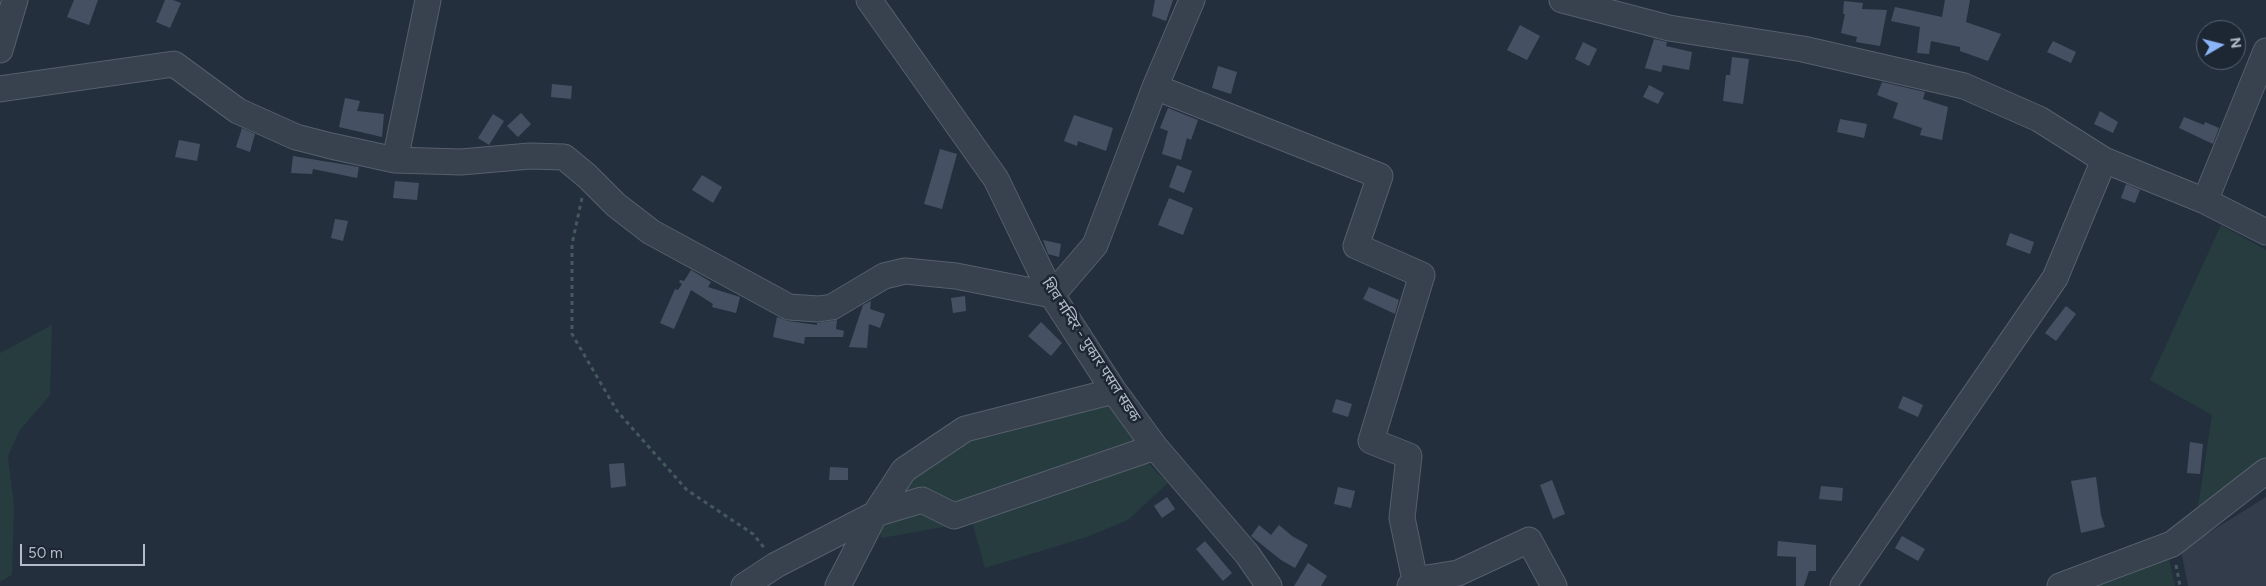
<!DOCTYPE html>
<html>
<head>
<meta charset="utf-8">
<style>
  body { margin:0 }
  #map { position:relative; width:2266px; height:586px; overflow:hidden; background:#242f3e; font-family:Figtree,sans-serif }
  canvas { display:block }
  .north { position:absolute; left:2196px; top:20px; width:50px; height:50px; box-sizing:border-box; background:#1d2633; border:1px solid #59626f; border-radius:50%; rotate:82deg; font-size:14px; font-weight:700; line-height:20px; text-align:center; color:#b4bcc9 }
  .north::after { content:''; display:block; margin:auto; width:18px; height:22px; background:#8ab4f8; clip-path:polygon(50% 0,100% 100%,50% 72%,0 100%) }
  .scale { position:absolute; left:20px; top:544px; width:125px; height:22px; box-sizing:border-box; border:2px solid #b4bcc9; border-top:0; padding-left:6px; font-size:15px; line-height:18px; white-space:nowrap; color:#b4bcc9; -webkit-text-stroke:4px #1d2633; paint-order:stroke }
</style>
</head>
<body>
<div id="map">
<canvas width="2266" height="586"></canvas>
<div class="north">N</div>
<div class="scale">50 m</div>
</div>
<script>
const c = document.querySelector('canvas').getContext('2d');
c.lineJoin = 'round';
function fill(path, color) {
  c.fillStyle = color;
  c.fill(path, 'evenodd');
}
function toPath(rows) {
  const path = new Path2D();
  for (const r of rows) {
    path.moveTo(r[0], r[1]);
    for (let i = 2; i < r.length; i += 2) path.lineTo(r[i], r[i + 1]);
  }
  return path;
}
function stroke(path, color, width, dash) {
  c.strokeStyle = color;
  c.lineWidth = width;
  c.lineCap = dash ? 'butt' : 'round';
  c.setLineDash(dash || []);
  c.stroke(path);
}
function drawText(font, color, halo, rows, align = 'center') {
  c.font = font + ' Figtree,"Noto Sans Devanagari",sans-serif';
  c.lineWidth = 5;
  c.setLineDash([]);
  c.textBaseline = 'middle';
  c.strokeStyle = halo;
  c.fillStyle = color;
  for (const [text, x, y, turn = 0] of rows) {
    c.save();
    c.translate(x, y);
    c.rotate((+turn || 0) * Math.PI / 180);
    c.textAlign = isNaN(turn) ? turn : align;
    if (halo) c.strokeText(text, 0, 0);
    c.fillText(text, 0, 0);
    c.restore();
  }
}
const airport = toPath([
  [2266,497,2266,586,2188,586,2181,550]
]);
const green = toPath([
  [2221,225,2266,250,2266,458,2197,513,2212,415,2150,380],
  [52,325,50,395,20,430,8,456,14,506,12,575,0,582,0,353],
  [1103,398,1139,447,958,509,892,502,908,476,966,437],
  [1143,458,1168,483,1128,520,1087,537,985,568,972,522],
  [920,507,955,525,881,538,879,522],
  [2167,550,2175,586,2083,586]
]);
const building = toPath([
  [74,0,98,0,89,25,67,17],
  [165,0,173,0,181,3,170,28,156,22],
  [1155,0,1173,0,1166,21,1152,16],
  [1945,0,1970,0,1966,22,2001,34,1988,61,1960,51,1960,47,1931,41,1929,54,1917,53,1920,27,1891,21,1895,7,1942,17],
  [1844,1,1863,3,1862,9,1887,10,1880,46,1856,42,1857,37,1841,33,1845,14,1843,14],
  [1520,25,1540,36,1527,60,1507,50],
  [1654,39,1667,42,1666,46,1692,52,1689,70,1663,65,1661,72,1645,68],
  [2053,41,2076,52,2071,63,2047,52],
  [1583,42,1597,49,1589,66,1575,59],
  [1732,57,1749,59,1743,104,1723,101,1726,75,1730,75],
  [1218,66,1237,72,1231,94,1212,88],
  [1882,82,1925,92,1923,99,1948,107,1942,140,1920,135,1922,128,1893,118,1898,103,1877,95],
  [552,84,572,86,571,99,551,97],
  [1649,85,1664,93,1658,104,1643,97],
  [345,98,360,101,357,111,384,114,382,137,339,127],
  [1168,108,1198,120,1191,140,1187,138,1181,160,1162,154,1168,131,1160,128],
  [2100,111,2118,122,2113,133,2094,124],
  [521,113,531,124,518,137,507,126],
  [493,114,504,121,489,145,478,138],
  [1074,115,1113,128,1106,151,1078,141,1077,146,1064,141],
  [2184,117,2204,125,2205,122,2219,128,2213,144,2179,128],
  [1840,119,1867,124,1864,138,1837,132],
  [242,128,255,134,250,152,236,147],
  [179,140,200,144,197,161,175,157],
  [940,149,957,154,942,209,924,204],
  [293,156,359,167,357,178,313,169,312,174,291,173],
  [1177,165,1192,171,1184,193,1169,187],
  [702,175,722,187,713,203,692,190],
  [395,181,419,183,417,200,393,198],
  [2126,184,2140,190,2135,203,2121,198],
  [1169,198,1193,208,1183,235,1158,225],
  [335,219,348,221,343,241,331,238],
  [2010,233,2034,242,2030,254,2006,245],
  [1043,240,1061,244,1059,257,1048,254],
  [691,270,711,282,708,287,740,297,736,313,712,307,713,304,691,290,674,329,660,323,675,289,678,290,682,284,679,282,680,280,684,281],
  [1369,287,1399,300,1395,314,1363,299],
  [965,296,966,311,953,313,951,298],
  [871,301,870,309,885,314,880,328,869,324,867,348,849,347,863,305],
  [2066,306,2076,314,2056,341,2045,333],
  [777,317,788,321,817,325,817,323,837,320,836,329,844,331,843,337,805,337,804,344,773,337],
  [1041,322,1062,343,1051,356,1028,336],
  [1903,396,1923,405,1918,417,1898,408],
  [1336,399,1352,404,1348,417,1332,412],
  [2190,442,2203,444,2200,474,2187,473],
  [624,463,626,486,611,488,609,464],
  [830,467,848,468,848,480,829,480],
  [2096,477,2101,515,2105,527,2081,533,2071,481],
  [1552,480,1565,514,1553,519,1540,485],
  [1821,486,1843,488,1842,501,1819,499],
  [1338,487,1355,491,1351,508,1334,504],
  [1167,497,1175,509,1162,518,1154,506],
  [1259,525,1271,535,1279,525,1292,536,1308,545,1295,568,1281,560,1251,536],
  [1902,536,1925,549,1918,561,1895,548],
  [1205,541,1232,573,1223,581,1196,549],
  [1778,541,1816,545,1816,571,1809,571,1804,586,1796,586,1796,557,1777,556],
  [1308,563,1327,576,1321,586,1294,586]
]);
const path = toPath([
  [582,198,572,244,572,334,617,411,687,490,753,534,766,550],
  [2176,565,2180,586]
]);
const minor = toPath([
  [869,0,996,179,1052,295,1114,391,1155,447,1247,554,1269,586],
  [1562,0,1669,28,1803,49,1964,86,2039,119,2104,160,2205,201,2266,232],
  [0,50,15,0],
  [1155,87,1380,176,1356,246,1422,275,1371,441,1409,456,1402,518,1415,580,1410,586],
  [0,89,174,64,238,111,296,137,331,146,395,160,461,162,530,156,564,157,587,176,616,205,651,232,789,307,818,309,832,307,884,276,905,271,956,276,1052,295,1095,245,1155,87,1192,0],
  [395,160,428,0],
  [2205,201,2266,51],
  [1415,580,1458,573,1529,540,1554,586],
  [744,586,776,565,875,514,922,500,954,516,1155,447],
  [838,586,875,514,904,470,965,429,1114,391],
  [1843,586,2055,278,2104,160],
  [2060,586,2172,544,2266,471]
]);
const streetNames = [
  ["शिव मन्दिर - पुकार पसल सडक",1091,350,57]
];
fill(airport, '#323c4b');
fill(green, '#263c3f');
fill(building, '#455162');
stroke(minor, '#565f6c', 27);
stroke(path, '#44595c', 3, [4, 4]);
stroke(minor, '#38414e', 25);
drawText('15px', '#b4bcc9', '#1d2633', streetNames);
</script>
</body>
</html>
